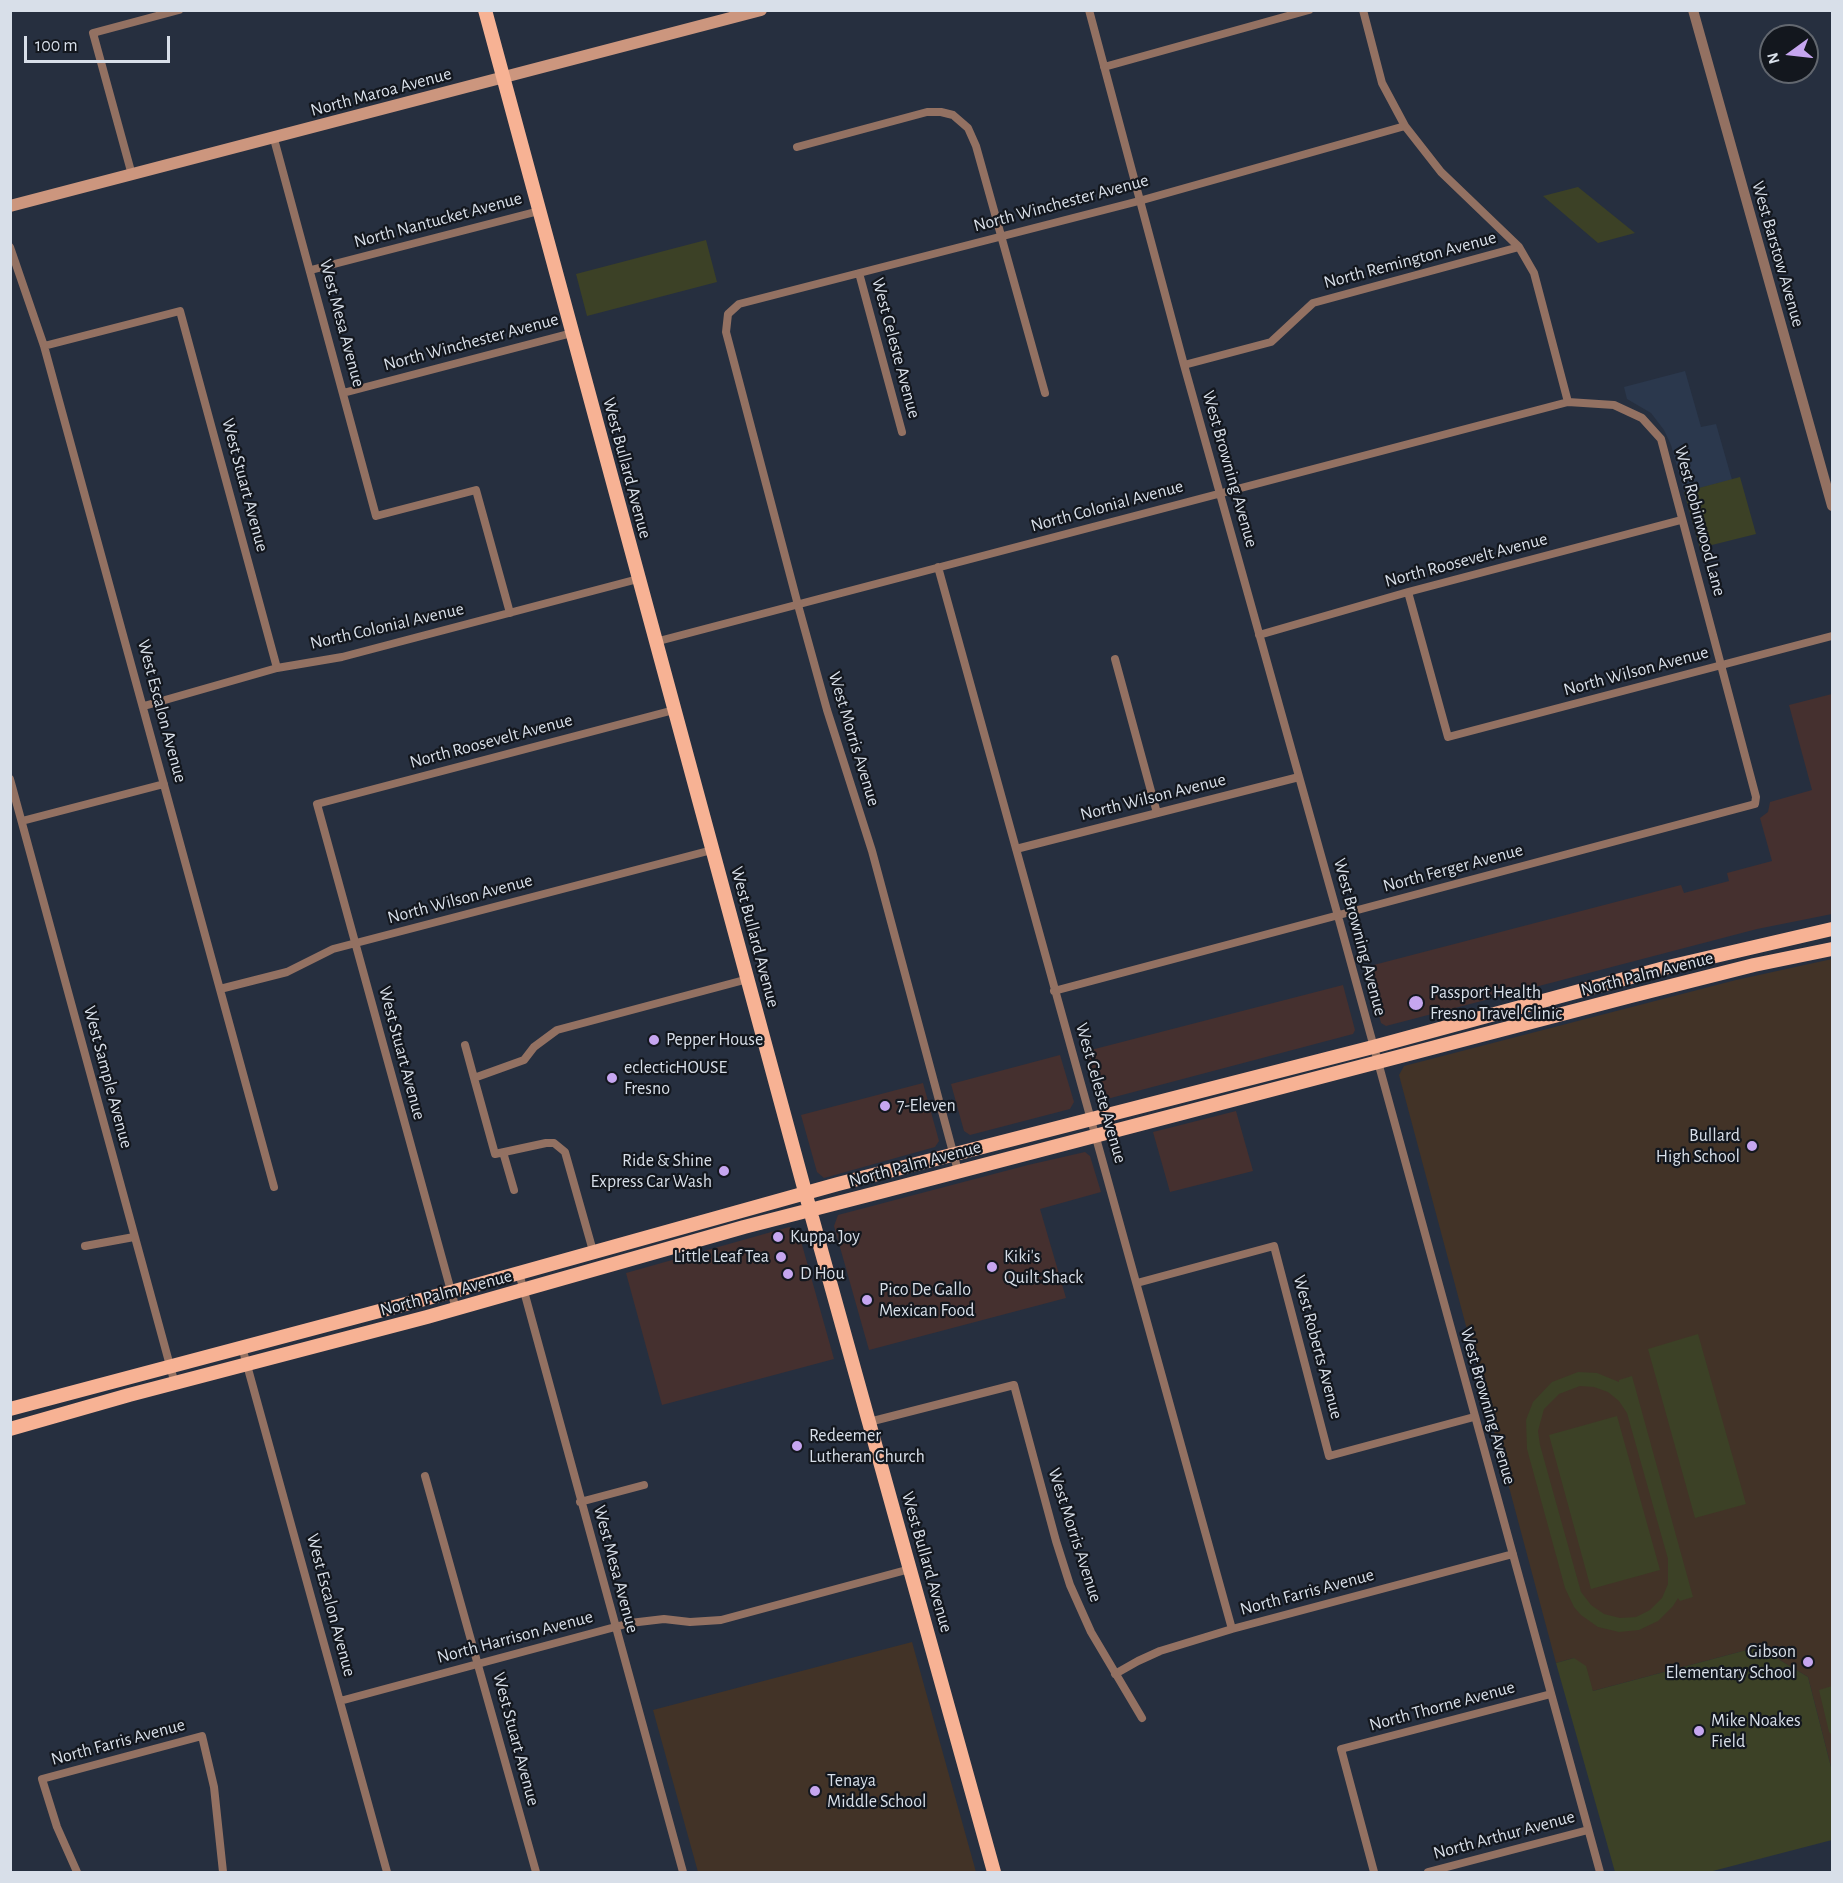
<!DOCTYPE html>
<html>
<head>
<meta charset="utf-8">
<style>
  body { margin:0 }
  #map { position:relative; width:1843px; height:1883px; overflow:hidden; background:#262f3f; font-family:"Alegreya Sans",sans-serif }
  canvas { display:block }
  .frame { position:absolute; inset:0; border:12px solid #d8dfe9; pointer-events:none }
  .north { position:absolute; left:1759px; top:24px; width:60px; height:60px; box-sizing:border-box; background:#13171e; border:2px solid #62676f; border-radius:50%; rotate:255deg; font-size:16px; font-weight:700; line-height:24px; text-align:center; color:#d8dfe9 }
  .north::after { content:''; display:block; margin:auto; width:21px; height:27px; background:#c6a6f0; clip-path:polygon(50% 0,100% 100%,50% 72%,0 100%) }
  .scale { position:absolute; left:24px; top:36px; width:146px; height:27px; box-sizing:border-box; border:3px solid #d8dfe9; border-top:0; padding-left:8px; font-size:18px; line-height:21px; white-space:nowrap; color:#d8dfe9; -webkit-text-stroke:4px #13171e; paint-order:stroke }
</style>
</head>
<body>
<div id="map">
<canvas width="1843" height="1883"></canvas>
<div class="frame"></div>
<div class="north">N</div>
<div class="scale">100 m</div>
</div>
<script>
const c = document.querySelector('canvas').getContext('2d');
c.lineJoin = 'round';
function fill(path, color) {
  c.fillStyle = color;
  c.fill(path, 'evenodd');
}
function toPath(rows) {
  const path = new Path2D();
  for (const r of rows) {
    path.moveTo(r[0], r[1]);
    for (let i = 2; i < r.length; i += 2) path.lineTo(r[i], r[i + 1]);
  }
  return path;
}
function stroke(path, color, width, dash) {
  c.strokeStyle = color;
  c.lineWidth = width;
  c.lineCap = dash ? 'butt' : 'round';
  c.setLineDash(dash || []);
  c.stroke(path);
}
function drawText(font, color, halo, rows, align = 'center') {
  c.font = font + ' "Alegreya Sans",sans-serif';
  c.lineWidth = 4.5;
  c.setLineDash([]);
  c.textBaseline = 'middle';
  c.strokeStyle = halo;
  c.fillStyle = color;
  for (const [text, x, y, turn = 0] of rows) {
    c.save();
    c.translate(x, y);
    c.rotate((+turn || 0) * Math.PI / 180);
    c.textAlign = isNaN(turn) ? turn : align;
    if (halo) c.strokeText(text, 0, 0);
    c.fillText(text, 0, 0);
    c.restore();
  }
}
const commercial = toPath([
  [1832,694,1832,914,1757,929,1386,1026,1381,1023,1366,967,1681,885,1684,893,1729,881,1727,873,1772,861,1760,818,1768,812,1770,802,1812,790,1789,705],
  [1343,985,1355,1030,1353,1034,1107,1099,1102,1099,1099,1094,1087,1051],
  [1060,1055,1074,1102,1070,1109,970,1135,964,1131,951,1084],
  [923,1083,939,1141,935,1147,824,1178,817,1172,801,1115],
  [1236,1111,1253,1171,1170,1192,1153,1132],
  [1085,1152,1090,1156,1101,1192,1040,1209,1066,1298,869,1350,834,1226,838,1215,1028,1165],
  [789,1227,795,1229,799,1234,834,1359,662,1405,626,1273]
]);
const built = toPath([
  [1685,371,1701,427,1716,424,1732,480,1684,492,1671,445,1664,430,1651,413,1627,399,1624,387]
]);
const education = toPath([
  [1832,959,1832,1771,1808,1677,1758,1647,1593,1691,1574,1658,1556,1663,1399,1075,1404,1066,1736,980],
  [912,1642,976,1872,698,1872,653,1710]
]);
const green = toPath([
  [1578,187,1635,233,1598,243,1543,196],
  [706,240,717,282,587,316,576,274],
  [1740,477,1756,534,1700,548,1684,492],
  [1698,1334,1746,1504,1695,1518,1648,1349],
  [1578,1372,1597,1373,1619,1382,1619,1380,1632,1376,1693,1597,1680,1601,1678,1598,1673,1606,1658,1621,1639,1630,1619,1632,1598,1627,1581,1615,1574,1607,1565,1588,1527,1449,1526,1420,1533,1402,1552,1382],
  [1580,1386,1594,1387,1608,1392,1619,1401,1627,1413,1668,1559,1668,1584,1662,1598,1650,1610,1636,1617,1620,1618,1604,1614,1591,1605,1581,1592,1540,1445,1538,1431,1544,1409,1559,1394],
  [1617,1416,1660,1570,1591,1589,1549,1435],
  [1758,1647,1808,1677,1832,1771,1832,1840,1709,1872,1615,1872,1556,1663,1574,1658,1586,1666,1593,1691],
  [1832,1686,1832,1735,1829,1732,1819,1690]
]);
const minor = toPath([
  [1089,10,1184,365,1338,916,1600,1872],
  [1363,10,1382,83,1405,126,1441,172,1519,247,1534,273,1568,402],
  [1104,67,1309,10],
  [274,139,376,516,476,490,510,613],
  [797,147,927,112,941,112,953,115,968,128,976,146,1045,393],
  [132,175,93,33,179,10],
  [10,247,44,346,274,1187],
  [311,270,539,211],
  [859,273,902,432],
  [44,346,180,311,277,668],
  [1184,365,1271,342,1313,303,1519,247],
  [343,393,572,333],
  [938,567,1232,1629],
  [1408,592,1448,737,1832,636],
  [1259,635,1408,592,1681,520],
  [655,642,1568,402,1614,405,1642,418,1661,439,1756,797,1755,804,1054,991],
  [1115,659,1157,813],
  [144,706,277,668,342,657,638,579],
  [10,779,175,1384],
  [22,821,164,784],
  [1016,849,1299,777],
  [220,989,287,972,333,949,712,850],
  [465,1045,474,1078],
  [503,1152,514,1190],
  [958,1171,872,851,827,710,798,605,726,332,728,314,739,304,1139,201,1405,126],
  [85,1246,134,1237],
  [593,1251,565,1152,554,1143,546,1143,495,1154,474,1078,524,1060,534,1047,557,1030,748,979],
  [519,1273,683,1872],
  [1137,1283,1274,1246,1329,1456,1474,1417],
  [456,1309,317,804,674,710],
  [242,1347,387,1872],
  [869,1422,1014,1385,1056,1541,1070,1585,1091,1632,1142,1718],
  [425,1476,536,1872],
  [580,1502,644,1485],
  [1115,1674,1138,1661,1160,1651,1232,1629,1513,1554],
  [340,1701,630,1623,664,1619,690,1622,721,1620,910,1569],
  [77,1872,57,1827,42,1779,202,1736,214,1787,223,1872],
  [1374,1872,1341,1749,1551,1694],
  [1428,1872,1588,1830]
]);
const tertiary = toPath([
  [1693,10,1832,506]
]);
const secondary = toPath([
  [10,206,761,10]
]);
const primary = toPath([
  [485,10,810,1210,994,1872],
  [10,1409,451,1292,838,1184,1373,1047,1668,967,1832,929],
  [10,1429,129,1395,427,1317,744,1227,884,1191,1631,996,1754,965,1832,949]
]);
const markers = [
  [1416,1003,8,"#c6a6f0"],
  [654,1040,6,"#c6a6f0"],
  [612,1078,6,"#c6a6f0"],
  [885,1106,6,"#c6a6f0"],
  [1752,1146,6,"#c6a6f0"],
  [724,1171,6,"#c6a6f0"],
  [778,1237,6,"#c6a6f0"],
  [781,1257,6,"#c6a6f0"],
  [992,1267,6,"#c6a6f0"],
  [788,1274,6,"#c6a6f0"],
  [867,1300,6,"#c6a6f0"],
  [797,1446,6,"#c6a6f0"],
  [1808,1662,6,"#c6a6f0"],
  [1699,1731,6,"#c6a6f0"],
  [815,1791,6,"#c6a6f0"]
];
const streetNames = [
  ["North Maroa Avenue",381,92,-15],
  ["North Winchester Avenue",1061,203,-15],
  ["North Nantucket Avenue",438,220,-15],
  ["West Barstow Avenue",1778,254,74],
  ["North Remington Avenue",1410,260,-15],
  ["West Mesa Avenue",342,323,75],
  ["North Winchester Avenue",471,342,-15],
  ["West Celeste Avenue",896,348,75],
  ["West Bullard Avenue",627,468,75],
  ["West Browning Avenue",1230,469,74],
  ["West Stuart Avenue",245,485,75],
  ["North Colonial Avenue",1107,506,-15],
  ["West Robinwood Lane",1700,521,75],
  ["North Roosevelt Avenue",1466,560,-15],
  ["North Colonial Avenue",387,626,-13],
  ["North Wilson Avenue",1636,671,-15],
  ["West Escalon Avenue",162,711,75],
  ["West Morris Avenue",854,739,73],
  ["North Roosevelt Avenue",491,741,-15],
  ["North Wilson Avenue",1153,797,-14],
  ["North Ferger Avenue",1453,868,-15],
  ["North Wilson Avenue",460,899,-15],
  ["West Bullard Avenue",755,937,75],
  ["West Browning Avenue",1360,937,75],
  ["North Palm Avenue",1647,974,-14],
  ["West Stuart Avenue",402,1053,75],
  ["West Sample Avenue",108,1077,75],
  ["West Celeste Avenue",1101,1093,74],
  ["North Palm Avenue",915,1164,-15],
  ["North Palm Avenue",446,1293,-15],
  ["West Roberts Avenue",1318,1347,75],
  ["West Browning Avenue",1488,1406,74],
  ["West Morris Avenue",1075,1535,72],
  ["West Bullard Avenue",927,1562,74],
  ["West Mesa Avenue",616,1569,75],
  ["North Farris Avenue",1307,1592,-15],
  ["West Escalon Avenue",331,1605,75],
  ["North Harrison Avenue",515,1637,-15],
  ["North Thorne Avenue",1442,1706,-15],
  ["West Stuart Avenue",516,1739,75],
  ["North Farris Avenue",118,1742,-15],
  ["North Arthur Avenue",1504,1835,-15]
];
const poiNames = [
  ["Passport Health",1430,993],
  ["Fresno Travel Clinic",1430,1014],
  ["Pepper House",666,1040],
  ["eclecticHOUSE",624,1068],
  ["Fresno",624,1089],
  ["7-Eleven",897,1106],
  ["Bullard",1740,1136,"right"],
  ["High School",1740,1157,"right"],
  ["Ride & Shine",712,1161,"right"],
  ["Express Car Wash",712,1182,"right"],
  ["Kuppa Joy",790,1237],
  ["Little Leaf Tea",769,1257,"right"],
  ["Kiki's",1004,1257],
  ["Quilt Shack",1004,1278],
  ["D Hou",800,1274],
  ["Pico De Gallo",879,1290],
  ["Mexican Food",879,1311],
  ["Redeemer",809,1436],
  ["Lutheran Church",809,1457],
  ["Gibson",1796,1652,"right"],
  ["Elementary School",1796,1673,"right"],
  ["Mike Noakes",1711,1721],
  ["Field",1711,1742],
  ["Tenaya",827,1781],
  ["Middle School",827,1802]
];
fill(commercial, '#45302f');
fill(built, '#2b384d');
fill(education, '#423327');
fill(green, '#3c4126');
stroke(minor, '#937162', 8);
stroke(tertiary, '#937162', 10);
stroke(secondary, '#cc967e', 12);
stroke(primary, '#f7b294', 14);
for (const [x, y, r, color] of markers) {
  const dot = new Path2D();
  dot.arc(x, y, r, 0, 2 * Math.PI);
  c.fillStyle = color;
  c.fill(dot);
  stroke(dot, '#13171e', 2);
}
drawText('18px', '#d8dfe9', '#13171e', streetNames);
drawText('18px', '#d8dfe9', '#13171e', poiNames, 'left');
</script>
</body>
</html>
